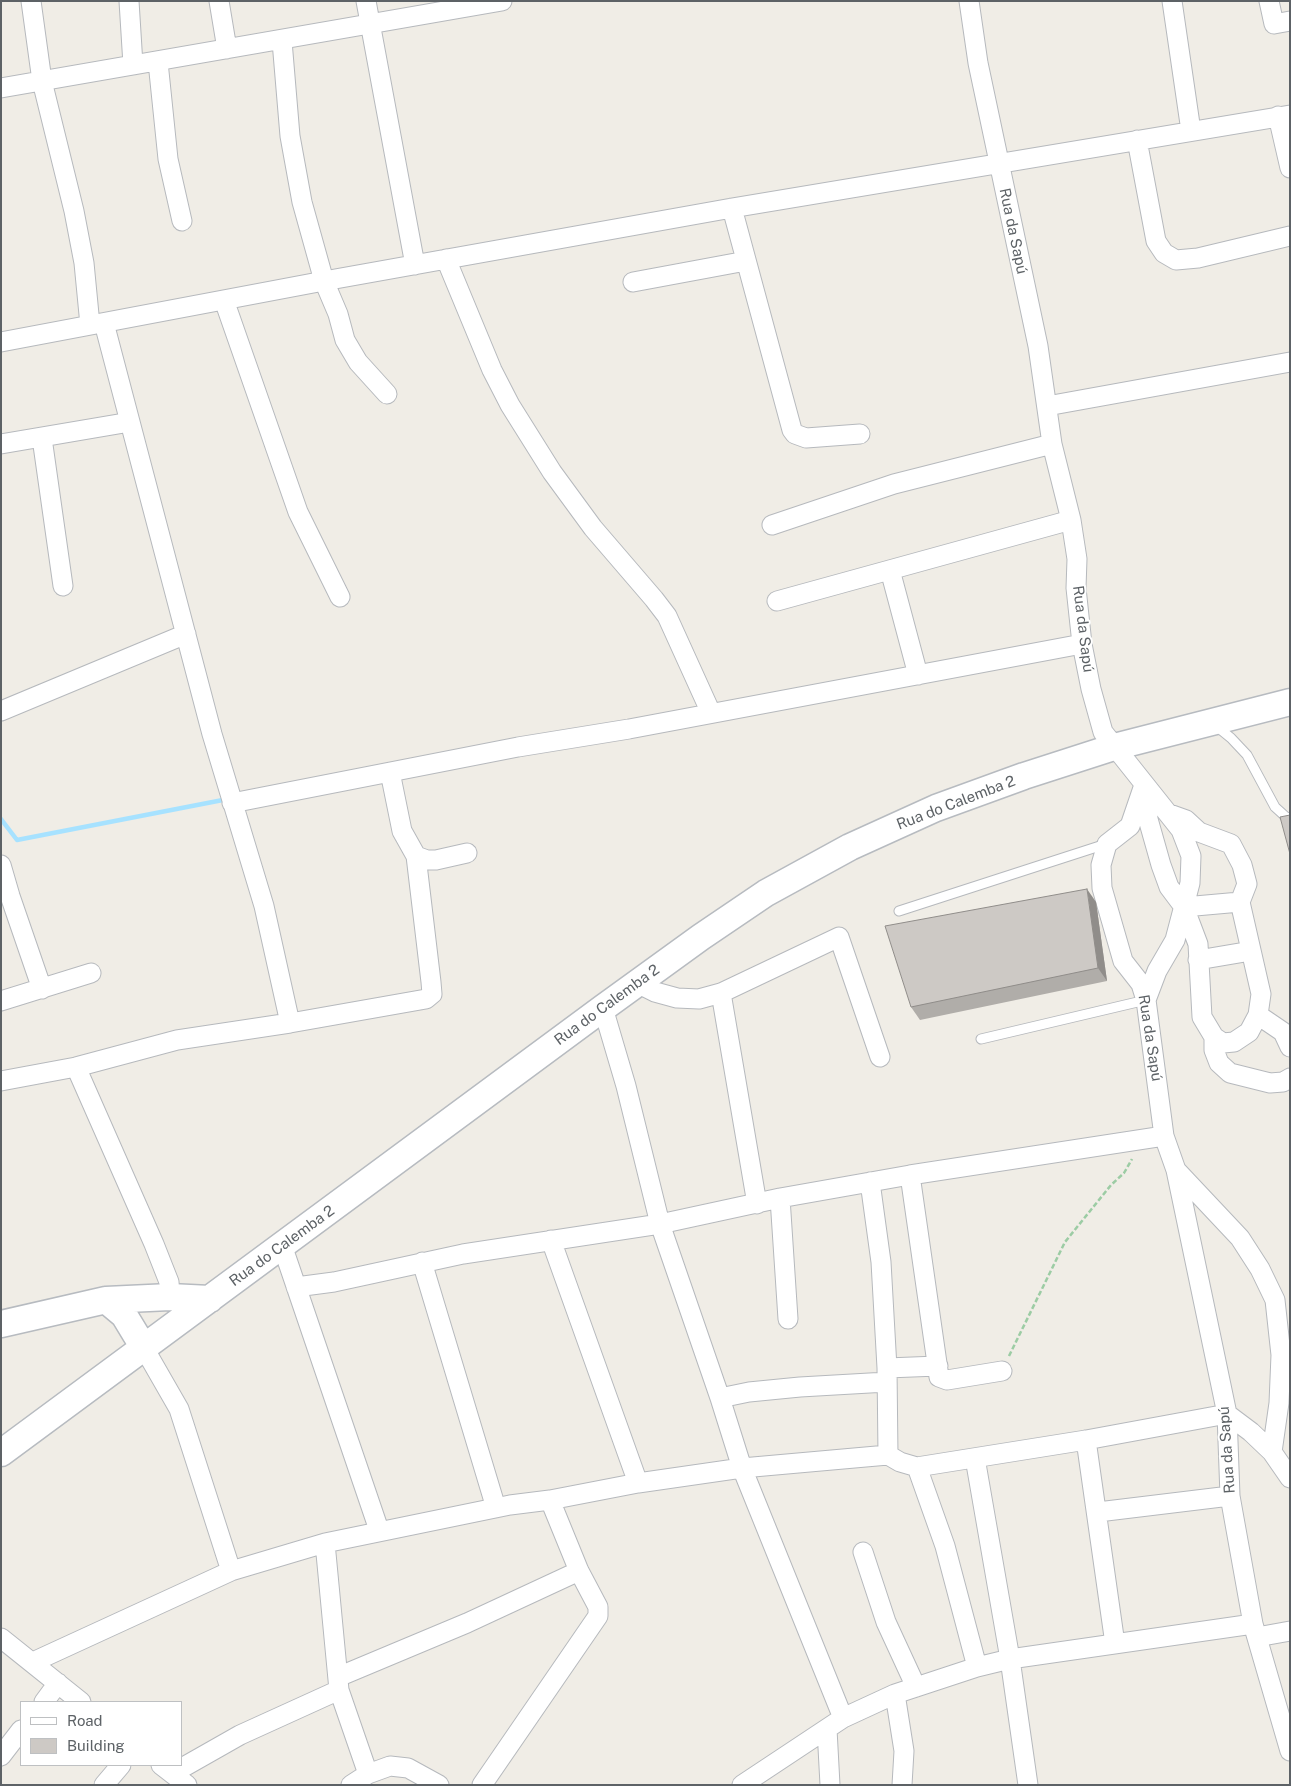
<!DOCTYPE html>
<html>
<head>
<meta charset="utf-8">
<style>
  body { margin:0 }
  #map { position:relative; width:1291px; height:1786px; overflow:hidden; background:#f0ede6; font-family:"Public Sans",sans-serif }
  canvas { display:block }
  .frame { position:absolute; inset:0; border:2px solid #5d6266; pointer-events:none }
  .legend { position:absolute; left:20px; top:1701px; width:162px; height:65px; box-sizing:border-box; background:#fff; border:1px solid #bec0c2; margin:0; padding:6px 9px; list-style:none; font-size:15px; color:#5d6266 }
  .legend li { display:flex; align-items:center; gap:10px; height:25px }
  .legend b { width:25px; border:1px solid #bec0c2 }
</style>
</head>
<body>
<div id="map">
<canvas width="1291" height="1786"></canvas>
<div class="frame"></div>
<ul class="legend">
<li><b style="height:6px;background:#fff"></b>Road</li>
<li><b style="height:14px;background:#cdc9c5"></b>Building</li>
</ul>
</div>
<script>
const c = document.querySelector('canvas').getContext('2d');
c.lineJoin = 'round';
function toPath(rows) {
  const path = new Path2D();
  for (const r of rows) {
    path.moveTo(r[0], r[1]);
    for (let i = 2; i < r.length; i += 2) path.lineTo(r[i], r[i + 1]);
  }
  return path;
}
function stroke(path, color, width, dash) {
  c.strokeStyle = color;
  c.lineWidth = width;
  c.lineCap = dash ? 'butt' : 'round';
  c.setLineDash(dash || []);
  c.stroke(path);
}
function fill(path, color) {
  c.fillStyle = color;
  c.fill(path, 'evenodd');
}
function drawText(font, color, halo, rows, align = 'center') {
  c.font = font + ' "Public Sans",sans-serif';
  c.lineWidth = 4;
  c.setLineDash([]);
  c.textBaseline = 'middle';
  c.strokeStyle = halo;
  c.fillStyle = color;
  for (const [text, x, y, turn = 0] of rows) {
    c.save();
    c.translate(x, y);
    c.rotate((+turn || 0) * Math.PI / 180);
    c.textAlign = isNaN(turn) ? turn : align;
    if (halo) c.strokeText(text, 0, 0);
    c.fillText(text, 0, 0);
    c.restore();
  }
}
const stream = toPath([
  [1,819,17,840,228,799]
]);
const path = toPath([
  [1009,1356,1065,1242,1111,1185,1124,1173,1132,1159]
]);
const lane = toPath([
  [1215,725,1231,738,1247,755,1275,807,1286,817,1290,818],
  [899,911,1106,844],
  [981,1039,1146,1000]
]);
const street = toPath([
  [31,1,42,81,74,211,84,263,90,325],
  [129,1,133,65],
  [219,1,227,49],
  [366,1,415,265],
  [969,1,978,63,1038,346,1052,444,1071,520,1077,559,1076,588,1082,644,1091,689,1103,732,1181,830,1191,856,1190,883,1175,940,1157,971,1146,1000],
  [1172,1,1191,131],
  [1269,1,1274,24,1290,21],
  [282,41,290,136,302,202,324,281,338,314,345,340,358,362,387,394],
  [158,62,168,159,182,221],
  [1,88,502,1],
  [1278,116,1290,168],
  [1137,140,1156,241,1164,253,1176,260,1198,258,1290,236],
  [732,208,792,430,795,434,806,438,860,434],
  [446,259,492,370,510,405,552,472,593,528,654,599,667,616,711,713],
  [633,282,746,261],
  [224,300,298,512,340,597],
  [104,323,212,734,264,906,290,1023],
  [1,342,324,281,732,208,1290,115],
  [1047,406,1290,362],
  [42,438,63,586],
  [1,444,130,422],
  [772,525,894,484,1052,444],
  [890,570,918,675],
  [777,601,1071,520],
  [1,711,186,634],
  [390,772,402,831,416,856,427,860,436,860,467,853],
  [1144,785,1130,826,1107,844,1101,865,1102,888,1123,961,1141,984,1146,1000,1164,1136,1176,1170,1227,1414,1230,1496,1253,1624,1290,1751],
  [1145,791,1148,819,1161,865,1169,887,1184,907,1198,944,1202,1017,1214,1037,1223,1043,1234,1042,1249,1032,1258,1015,1261,994,1240,902,1184,907],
  [232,803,518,747,629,729,1082,644],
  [1172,815,1186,820,1199,832,1231,844,1242,865,1247,884,1240,902],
  [1,865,10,896,42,989],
  [1198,960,1251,951],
  [637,983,655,992,677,998,699,999,721,993,839,937,880,1057],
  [721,993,757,1204],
  [1,1001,91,973],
  [603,1008,626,1086,660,1224,720,1398,742,1468,843,1718],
  [1258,1015,1283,1032,1290,1047],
  [1214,1037,1214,1050,1219,1063,1230,1073,1270,1083,1283,1082,1290,1078],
  [76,1067,154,1244,169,1282,170,1297],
  [1,1081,76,1067,177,1040,290,1023,426,999,432,994,431,982,416,856],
  [1176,1170,1240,1238,1260,1269,1275,1300,1281,1355,1279,1403,1272,1452],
  [910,1175,939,1377,947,1380,1002,1371],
  [870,1182,881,1262,887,1368,888,1455],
  [780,1198,788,1319],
  [551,1240,638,1483],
  [282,1245,379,1530],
  [422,1262,496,1508],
  [296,1287,334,1282,463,1254,660,1224,780,1198,910,1175,1164,1136],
  [144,1348,179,1409,231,1571],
  [887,1368,938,1366],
  [720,1398,749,1392,800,1387,887,1382],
  [1086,1440,1115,1644],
  [975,1458,1010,1659,1028,1785],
  [917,1467,945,1546,977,1667],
  [1098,1512,1230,1496],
  [325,1543,339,1690,368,1774],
  [863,1552,886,1622,916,1687],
  [1257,1637,1290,1631],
  [1,1638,81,1702],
  [33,1662,231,1571,325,1543,510,1505,550,1500,638,1483,742,1468,888,1455,900,1462,917,1467,1086,1440,1227,1414,1251,1432,1272,1452,1290,1478],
  [338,1677,467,1623,579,1571],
  [895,1694,904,1751,902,1785],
  [44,1702,58,1683],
  [827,1729,830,1785],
  [1,1756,21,1730],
  [161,1765,187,1785],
  [173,1773,240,1735,339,1690],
  [104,1785,121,1765],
  [351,1785,368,1774,390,1766,408,1768,439,1785],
  [482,1785,598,1616,598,1607,579,1571,550,1500],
  [742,1785,843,1718,895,1694,977,1667,1010,1659,1253,1624]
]);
const secondary = toPath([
  [106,1300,124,1315,144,1348],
  [1,1324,106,1300,170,1297,210,1299],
  [1,1453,603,1008,701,937,766,893,850,847,936,808,1024,776,1114,747,1290,702]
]);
const wall = toPath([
  [1096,902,1107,981,920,1020,911,1007]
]);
const shadedWall = toPath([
  [1087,889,1096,902,1107,981,1098,968]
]);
const building = toPath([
  [1290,815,1290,854,1280,817,1290,815],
  [1087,889,1098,968,911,1007,885,926,1087,889]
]);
const streetNames = [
  ["Rua da Sapú",1013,231,78],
  ["Rua da Sapú",1083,629,83],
  ["Rua do Calemba 2",956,803,-21],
  ["Rua do Calemba 2",607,1005,-36],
  ["Rua da Sapú",1150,1038,81],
  ["Rua do Calemba 2",282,1246,-36],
  ["Rua da Sapú",1227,1450,-94]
];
stroke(stream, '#a7e2ff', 4.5);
stroke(lane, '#b6b9bd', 11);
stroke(street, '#b6b9bd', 21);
stroke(secondary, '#b7bbc0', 29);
stroke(path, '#9ccca4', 2.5, [5, 2.5]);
stroke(lane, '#fff', 9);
stroke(street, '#fff', 19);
stroke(secondary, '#fff', 26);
fill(wall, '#b0ada9');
fill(shadedWall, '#908d8a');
fill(building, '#cdc9c5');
stroke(building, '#908d8a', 1);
drawText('15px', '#5d6266', '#fff', streetNames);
</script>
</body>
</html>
